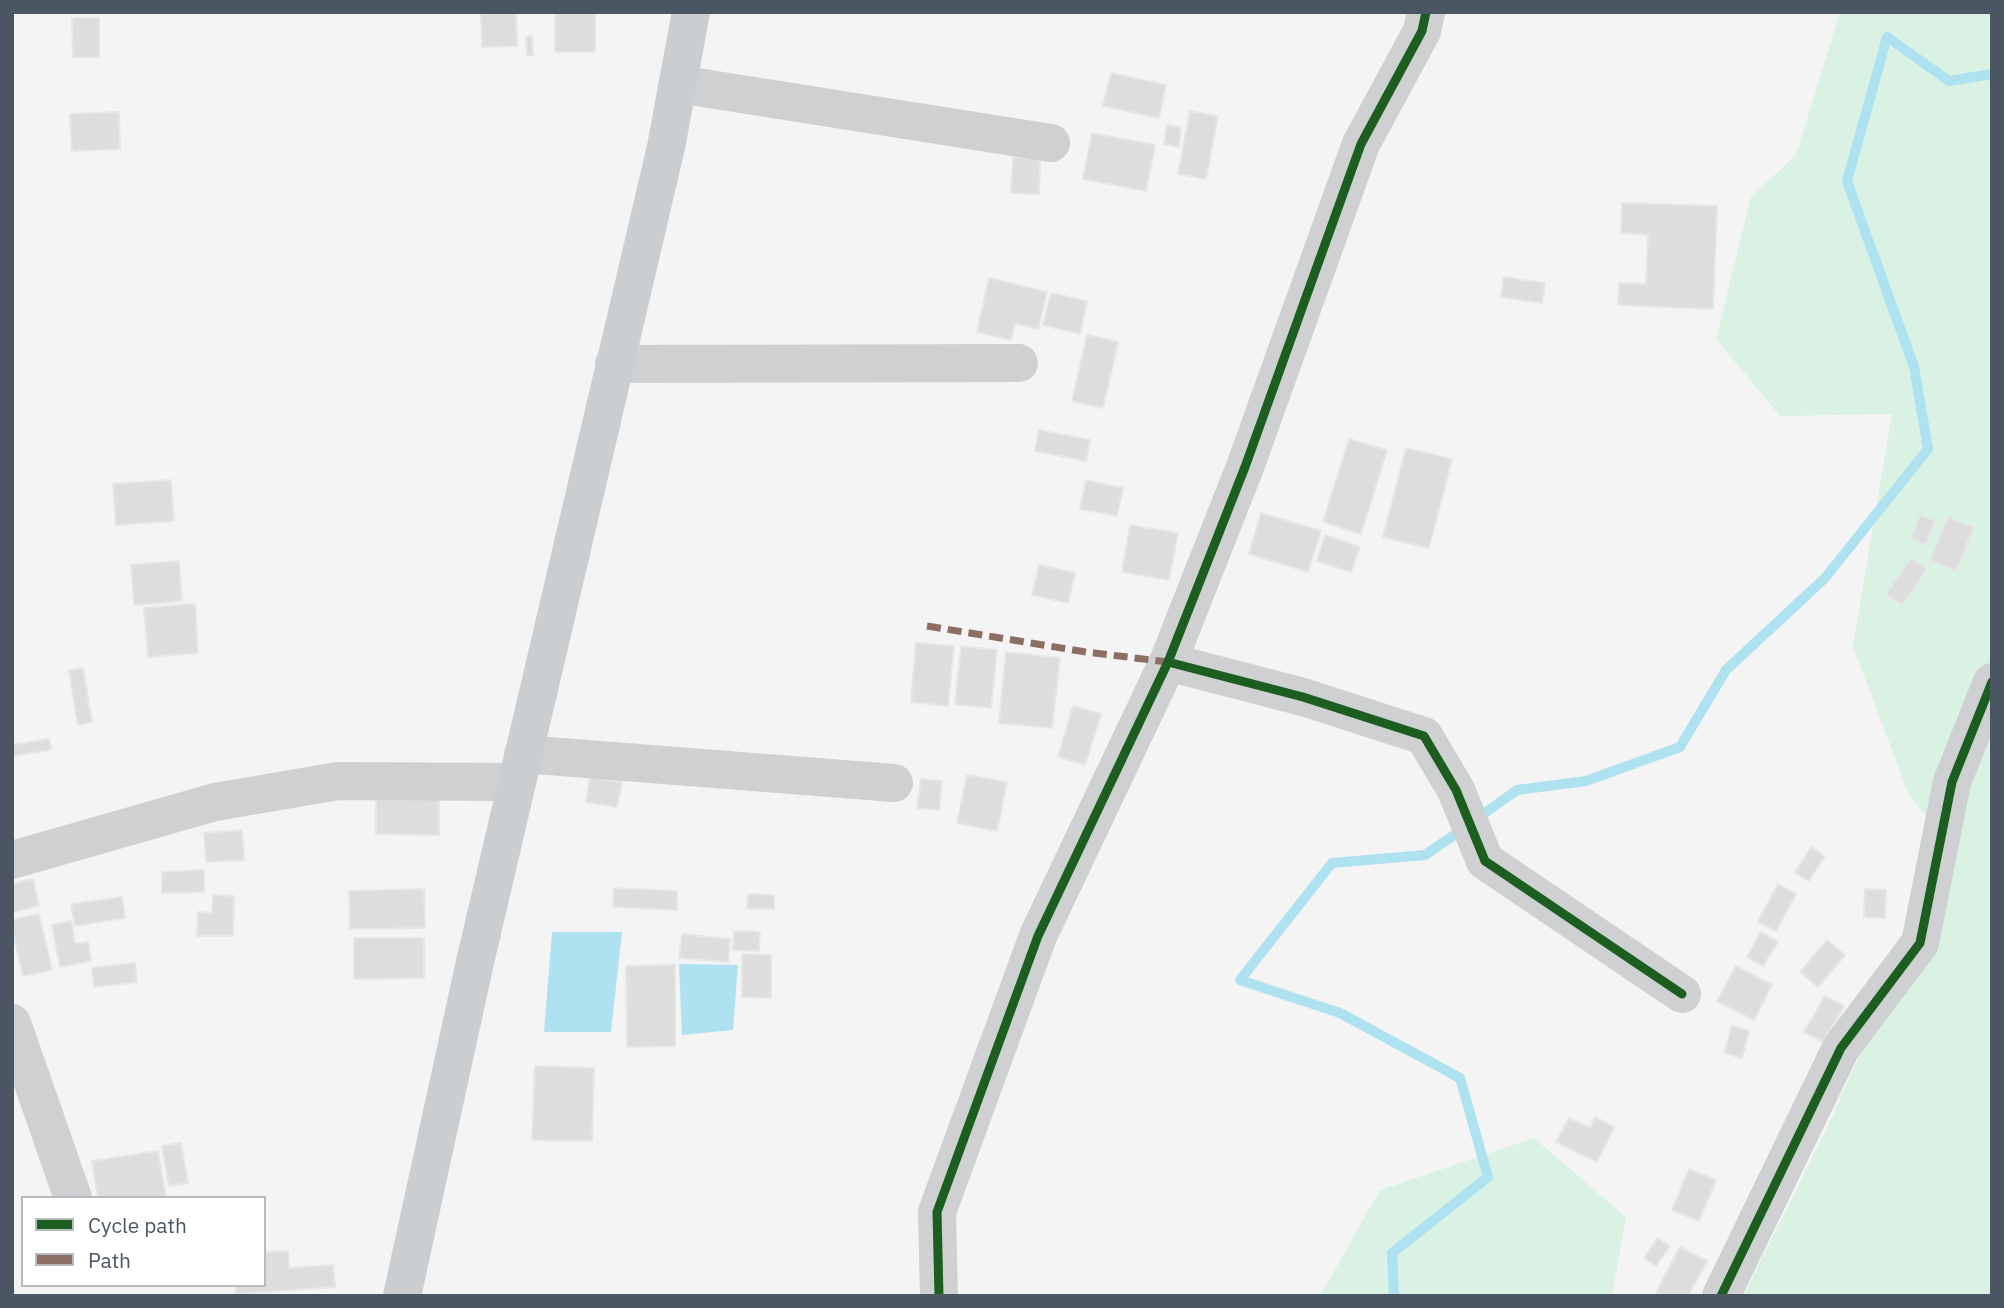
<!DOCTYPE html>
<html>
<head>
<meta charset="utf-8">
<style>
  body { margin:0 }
  #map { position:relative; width:2004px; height:1308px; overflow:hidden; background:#f4f4f4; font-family:"IBM Plex Sans",sans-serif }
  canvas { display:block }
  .frame { position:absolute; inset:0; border:14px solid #4a5661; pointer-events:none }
  .legend { position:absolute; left:21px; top:1196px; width:245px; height:91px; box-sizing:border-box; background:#fff; border:2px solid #b7bbc0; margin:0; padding:9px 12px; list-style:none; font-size:21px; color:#4a5661 }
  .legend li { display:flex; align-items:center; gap:14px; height:35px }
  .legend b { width:35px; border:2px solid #b7bbc0 }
</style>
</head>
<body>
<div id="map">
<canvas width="2004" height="1308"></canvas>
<div class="frame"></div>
<ul class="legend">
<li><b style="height:9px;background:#1b5e20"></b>Cycle path</li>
<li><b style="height:9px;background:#8d6e63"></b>Path</li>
</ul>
</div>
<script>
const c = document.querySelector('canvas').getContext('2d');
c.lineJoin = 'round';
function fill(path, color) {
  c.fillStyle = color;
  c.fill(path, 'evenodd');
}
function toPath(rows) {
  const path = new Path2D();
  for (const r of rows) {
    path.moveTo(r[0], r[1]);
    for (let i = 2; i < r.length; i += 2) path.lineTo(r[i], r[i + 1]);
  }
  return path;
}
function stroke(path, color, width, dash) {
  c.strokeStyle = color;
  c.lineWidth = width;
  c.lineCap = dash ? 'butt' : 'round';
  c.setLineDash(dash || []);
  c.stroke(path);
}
const green = toPath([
  [1840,12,1992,12,1992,1296,1743,1296,1826,1130,1952,850,1908,793,1853,646,1892,414,1780,416,1716,339,1751,197,1796,155],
  [1534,1138,1626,1217,1612,1296,1320,1296,1380,1190]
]);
const water = toPath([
  [552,932,622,932,611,1032,544,1032],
  [679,964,738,965,733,1030,682,1035]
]);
const stream = toPath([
  [1475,820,1517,790,1586,781,1680,747,1726,670,1825,578,1928,449,1914,367,1847,181,1887,37,1949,81,1992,74],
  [1394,1296,1392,1253,1488,1177,1460,1078,1340,1013,1240,980,1332,863,1425,855,1463,829]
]);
const building = toPath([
  [516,12,517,46,482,47,481,14,516,12],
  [555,12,595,12,595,52,555,52,555,12],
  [72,18,99,18,99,57,73,57,72,18],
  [532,36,533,55,527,56,526,37,532,36],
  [1111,73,1166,85,1159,118,1103,106,1111,73],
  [1190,111,1218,116,1206,179,1178,174,1190,111],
  [119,112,120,149,72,151,70,114,119,112],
  [1167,125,1181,127,1179,147,1164,144,1167,125],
  [1092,133,1155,145,1146,191,1083,179,1092,133],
  [1013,157,1040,158,1039,194,1011,193,1013,157],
  [1622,203,1717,206,1713,309,1618,305,1619,283,1646,284,1648,235,1621,233,1622,203],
  [1504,277,1545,283,1542,303,1501,297,1504,277],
  [989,278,1047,292,1038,329,1015,323,1011,340,977,332,989,278],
  [1051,293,1087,301,1080,334,1043,325,1051,293],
  [1087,335,1118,342,1103,408,1072,401,1087,335],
  [1039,430,1090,440,1086,461,1035,451,1039,430],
  [1349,439,1387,450,1361,534,1323,522,1349,439],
  [1406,448,1452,459,1429,548,1383,537,1406,448],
  [171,480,174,521,116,525,113,484,171,480],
  [1086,480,1123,488,1117,516,1080,509,1086,480],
  [1261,513,1321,531,1308,572,1249,554,1261,513],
  [1920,515,1935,520,1926,545,1911,539,1920,515],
  [1948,517,1974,527,1956,571,1930,560,1948,517],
  [1130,525,1178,533,1169,580,1122,572,1130,525],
  [1325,535,1360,547,1351,572,1317,561,1325,535],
  [1911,558,1927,569,1902,605,1886,594,1911,558],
  [179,561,182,601,134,605,131,565,179,561],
  [1039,565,1075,573,1068,603,1032,595,1039,565],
  [195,604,198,653,148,657,144,608,195,604],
  [916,643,954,646,948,706,911,702,916,643],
  [961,646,997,650,991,708,955,704,961,646],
  [1006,652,1060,658,1052,728,999,723,1006,652],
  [83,668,92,722,78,725,69,670,83,668],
  [1073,706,1101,714,1085,765,1058,757,1073,706],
  [49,739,51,750,12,756,12,745,49,739],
  [967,775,1007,782,997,831,957,823,967,775],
  [590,777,622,782,617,807,586,802,590,777],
  [921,779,942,781,939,810,917,808,921,779],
  [376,796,439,796,439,835,376,834,376,796],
  [242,830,244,860,206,862,204,833,242,830],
  [1811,847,1825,856,1809,881,1795,873,1811,847],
  [204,870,204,892,162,893,162,872,204,870],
  [33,879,39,906,12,912,12,884,33,879],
  [1778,884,1796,894,1776,931,1758,922,1778,884],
  [614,888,677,891,677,910,613,907,614,888],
  [424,889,425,928,350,929,349,891,424,889],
  [1865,889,1886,890,1885,918,1864,917,1865,889],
  [748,894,774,895,774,909,747,908,748,894],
  [213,895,234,896,233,936,197,936,198,912,212,913,213,895],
  [122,897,125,918,75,926,71,904,122,897],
  [39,914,52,970,23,976,12,929,12,920,39,914],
  [71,921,75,944,88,942,91,961,60,967,52,925,71,921],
  [734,931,760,932,759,951,733,950,734,931],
  [1761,932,1778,942,1763,966,1747,957,1761,932],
  [682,934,730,939,728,962,679,958,682,934],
  [354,938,424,938,424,978,354,979,354,938],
  [1827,940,1845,955,1818,987,1800,972,1827,940],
  [742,954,771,955,771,998,742,997,742,954],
  [135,963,137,982,94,987,92,968,135,963],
  [675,965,675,1046,627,1047,626,966,675,965],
  [1736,966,1772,985,1754,1020,1717,1001,1736,966],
  [1825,996,1844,1006,1823,1042,1804,1032,1825,996],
  [1732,1026,1749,1031,1742,1058,1724,1053,1732,1026],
  [535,1066,594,1068,592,1141,532,1140,535,1066],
  [1595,1117,1614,1127,1597,1162,1556,1142,1569,1118,1590,1128,1595,1117],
  [181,1143,188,1183,169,1186,162,1146,181,1143],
  [158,1151,166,1198,98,1198,92,1161,158,1151],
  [1689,1169,1716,1180,1699,1221,1672,1210,1689,1169],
  [1658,1238,1670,1246,1656,1266,1644,1258,1658,1238],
  [1680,1247,1707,1261,1688,1296,1662,1296,1656,1293,1680,1247],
  [288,1251,289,1268,333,1265,335,1287,236,1294,235,1285,264,1285,264,1252,288,1251]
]);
const minor = toPath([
  [678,84,1051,143],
  [614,364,1019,363],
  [1168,662,1303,697,1424,736,1456,790,1485,861,1682,994],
  [523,754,894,783],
  [12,860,215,802,338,781,517,782],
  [12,1023,73,1198],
  [939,1296,937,1212,1038,936,1168,662,1245,467,1361,144,1422,31,1426,12],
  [1721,1296,1841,1048,1920,943,1952,782,1992,682]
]);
const major = toPath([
  [402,1296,475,962,666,147,691,12]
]);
const quiet = toPath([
  [927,626,1086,652,1168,662]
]);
const cycleway = toPath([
  [1168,662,1303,697,1424,736,1456,790,1485,861,1682,994],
  [939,1296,937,1212,1038,936,1168,662,1245,467,1361,144,1422,31,1426,12],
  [1721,1296,1841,1048,1920,943,1952,782,1992,682]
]);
fill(green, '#d9f2e3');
fill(water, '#aee2f0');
stroke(stream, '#aee2f0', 10);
fill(building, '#ddddde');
stroke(building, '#e5e6e7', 2);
stroke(minor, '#ced0d2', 38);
stroke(major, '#caced1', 38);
stroke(quiet, '#8d6e63', 7, [14, 7]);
stroke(cycleway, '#1b5e20', 9);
</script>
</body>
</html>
